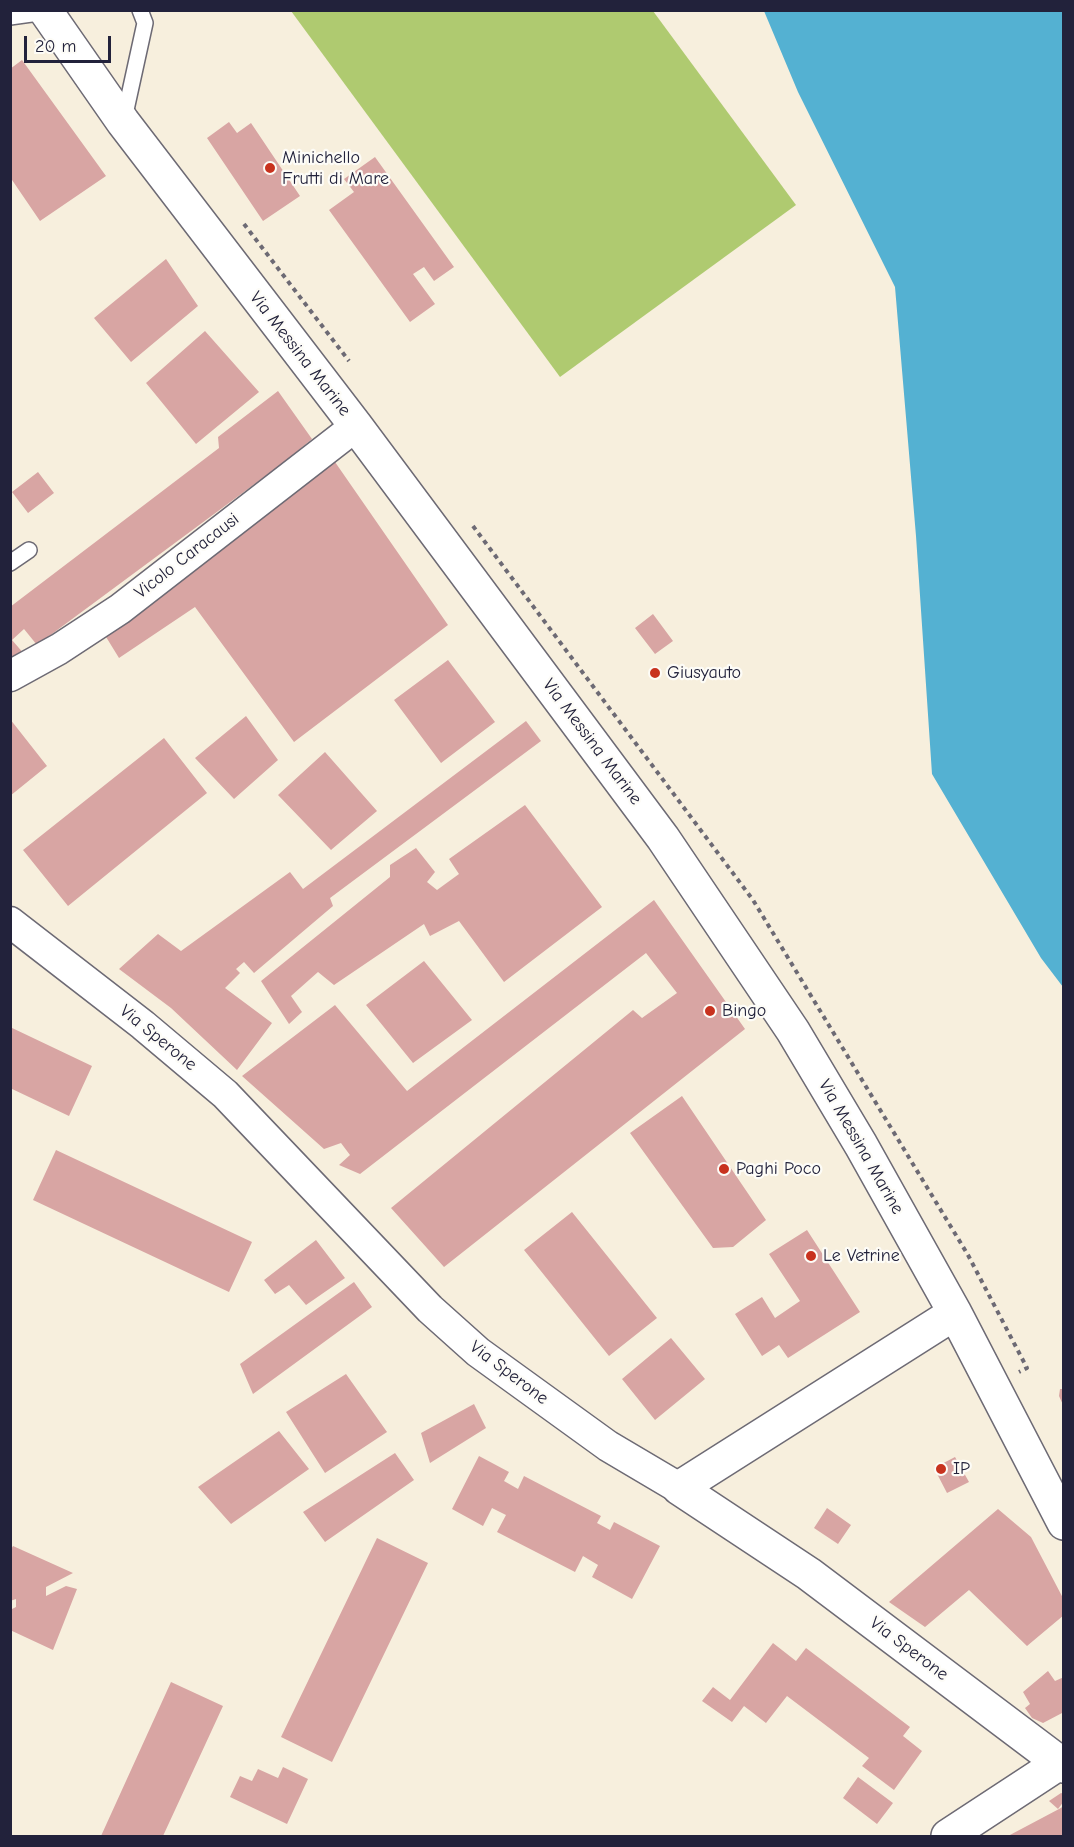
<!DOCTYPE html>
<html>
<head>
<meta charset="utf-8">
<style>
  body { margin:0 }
  #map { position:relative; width:1074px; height:1847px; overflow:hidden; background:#f7efdd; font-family:"Comic Neue",sans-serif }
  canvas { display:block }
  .frame { position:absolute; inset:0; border:12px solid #22223b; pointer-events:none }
  .scale { position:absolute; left:24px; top:36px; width:87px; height:27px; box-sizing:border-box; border:3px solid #22223b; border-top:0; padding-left:8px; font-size:18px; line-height:21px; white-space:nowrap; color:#22223b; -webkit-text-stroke:4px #fdfcf7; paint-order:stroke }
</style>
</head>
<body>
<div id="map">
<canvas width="1074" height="1847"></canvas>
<div class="frame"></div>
<div class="scale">20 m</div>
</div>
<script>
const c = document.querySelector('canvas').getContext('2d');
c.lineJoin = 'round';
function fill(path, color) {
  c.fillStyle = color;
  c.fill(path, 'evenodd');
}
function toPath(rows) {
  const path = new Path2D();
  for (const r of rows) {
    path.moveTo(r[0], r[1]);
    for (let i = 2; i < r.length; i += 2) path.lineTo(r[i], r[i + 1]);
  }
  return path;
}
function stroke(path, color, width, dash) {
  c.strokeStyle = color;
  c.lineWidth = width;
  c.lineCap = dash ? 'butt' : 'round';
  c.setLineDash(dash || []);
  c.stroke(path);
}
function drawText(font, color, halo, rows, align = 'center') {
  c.font = font + ' "Comic Neue",sans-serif';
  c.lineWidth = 4.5;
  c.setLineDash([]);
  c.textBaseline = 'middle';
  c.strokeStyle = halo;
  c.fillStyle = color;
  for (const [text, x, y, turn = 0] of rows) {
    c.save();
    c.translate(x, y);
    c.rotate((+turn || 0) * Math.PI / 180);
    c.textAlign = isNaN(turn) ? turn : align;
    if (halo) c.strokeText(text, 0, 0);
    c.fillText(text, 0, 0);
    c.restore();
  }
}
const green = toPath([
  [291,11,653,11,796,205,560,377]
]);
const water = toPath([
  [764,11,1063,11,1063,987,1041,958,932,774,916,536,895,287,798,92]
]);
const building = toPath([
  [22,60,106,176,40,221,10,177,10,69],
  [229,122,237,133,251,123,300,196,263,221,207,138],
  [375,157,454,267,434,281,424,267,413,274,435,304,410,322,329,210,354,192,344,179],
  [166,259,198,306,131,362,94,318],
  [205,331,259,392,196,444,146,383],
  [278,391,312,439,283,463,37,645,24,629,12,640,25,655,10,666,10,607,219,448,218,437],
  [335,462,448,625,294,742,195,607,119,658,103,632,218,553,232,539],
  [38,472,54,493,28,513,12,492],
  [653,614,673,641,655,654,635,628],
  [448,660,495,722,441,763,394,700],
  [246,716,278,760,234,799,195,758],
  [10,719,47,766,10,796],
  [526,721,541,741,330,898,333,906,254,973,244,962,236,969,240,973,225,988,272,1023,237,1070,171,1008,119,969,158,934,181,951,290,872,303,889],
  [164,738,207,793,68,906,23,850],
  [325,752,377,811,331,850,278,795],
  [525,805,602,907,504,982,459,921,430,936,424,924,334,985,318,972,291,996,302,1012,289,1024,261,981,390,877,390,865,416,848,435,872,427,882,437,890,459,874,449,859],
  [654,900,745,1029,444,1267,391,1208,633,1010,642,1018,677,993,646,953,360,1174,339,1165,350,1155,341,1143,324,1149,242,1076,335,1005,407,1091],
  [424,961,472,1020,413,1063,366,1005],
  [10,1027,92,1066,69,1116,10,1088],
  [682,1096,766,1220,733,1247,713,1248,630,1133],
  [56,1150,252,1242,229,1292,33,1200],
  [572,1212,657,1318,609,1356,524,1250],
  [807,1230,860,1312,788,1358,779,1345,762,1356,735,1314,762,1297,775,1318,800,1301,769,1254],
  [316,1240,345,1278,306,1305,289,1285,275,1294,264,1280],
  [354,1282,372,1307,253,1394,240,1364],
  [671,1338,705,1379,655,1420,622,1379],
  [346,1374,387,1432,325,1473,286,1412],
  [1060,1389,1064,1389,1064,1407,1059,1396],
  [474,1404,486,1428,430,1463,421,1433],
  [279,1431,309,1469,231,1524,198,1487],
  [395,1453,414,1480,325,1542,303,1512],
  [479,1456,509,1472,504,1481,518,1489,524,1476,601,1516,597,1523,610,1530,614,1522,660,1546,632,1599,592,1577,598,1565,583,1556,575,1572,497,1532,506,1515,492,1508,483,1526,452,1509],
  [955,1457,969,1482,947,1493,934,1468],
  [827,1508,851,1525,838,1544,814,1528],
  [998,1509,1031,1537,1064,1600,1064,1615,1027,1646,969,1590,925,1627,889,1602],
  [377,1538,428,1563,332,1762,281,1737],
  [13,1546,73,1573,46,1587,46,1596,66,1586,77,1589,53,1650,10,1630,10,1610,16,1607,16,1599,10,1601,10,1551],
  [773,1643,796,1661,806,1648,910,1727,903,1736,922,1751,894,1790,862,1766,869,1758,787,1696,766,1723,744,1706,732,1722,702,1701,713,1687,730,1700],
  [1048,1671,1055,1681,1064,1677,1064,1712,1043,1723,1032,1718,1025,1708,1030,1704,1023,1692],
  [171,1682,223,1706,163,1836,101,1836],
  [283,1767,308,1779,287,1824,230,1797,240,1776,252,1781,258,1769,278,1778],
  [858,1777,893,1803,877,1824,843,1798],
  [1061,1793,1064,1794,1064,1801,1058,1809,1049,1801],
  [1064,1806,1064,1836,1008,1836,1059,1809]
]);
const path = toPath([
  [244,224,349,361],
  [473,526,753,900,968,1255,1027,1368,1019,1372]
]);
const lane = toPath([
  [10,17,46,12],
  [124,119,145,23,140,10],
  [10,563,29,550]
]);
const street = toPath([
  [10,676,59,649,120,609,356,426],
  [10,922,143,1025,225,1094,430,1309,478,1352,608,1446,679,1488]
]);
const secondary = toPath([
  [45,10,123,122,356,426,663,838,793,1031,861,1145,955,1313,1064,1523],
  [955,1313,679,1488,809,1574,1064,1766],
  [948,1836,1064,1760]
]);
const markers = [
  [270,168,6,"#c8321e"],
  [655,673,6,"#c8321e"],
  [710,1011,6,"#c8321e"],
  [724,1169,6,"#c8321e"],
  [811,1256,6,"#c8321e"],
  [941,1469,6,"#c8321e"]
];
const poiNames = [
  ["Minichello",282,158],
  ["Frutti di Mare",282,179],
  ["Giusyauto",667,673],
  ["Bingo",722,1011],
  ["Paghi Poco",736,1169],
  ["Le Vetrine",823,1256],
  ["IP",953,1469]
];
const streetNames = [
  ["Via Messina Marine",300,354,52],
  ["Vicolo Caracausi",187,556,-38],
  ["Via Messina Marine",592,742,53],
  ["Via Sperone",158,1038,39],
  ["Via Messina Marine",861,1147,60],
  ["Via Sperone",509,1373,37],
  ["Via Sperone",909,1649,37]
];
fill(green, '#afca70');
fill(water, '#54b1d2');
fill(building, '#d8a5a3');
stroke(lane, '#6d6a74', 18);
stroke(street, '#6d6a74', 33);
stroke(secondary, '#6d6a74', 36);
stroke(path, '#6d6a74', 4, [4.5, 4.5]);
stroke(lane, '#fff', 15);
stroke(street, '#fff', 30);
stroke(secondary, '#fff', 33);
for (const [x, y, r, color] of markers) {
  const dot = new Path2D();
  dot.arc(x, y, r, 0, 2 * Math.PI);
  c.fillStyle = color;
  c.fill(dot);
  stroke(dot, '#fdfcf7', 2);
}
drawText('18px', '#22223b', '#fdfcf7', poiNames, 'left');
drawText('18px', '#22223b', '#fdfcf7', streetNames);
</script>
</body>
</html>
